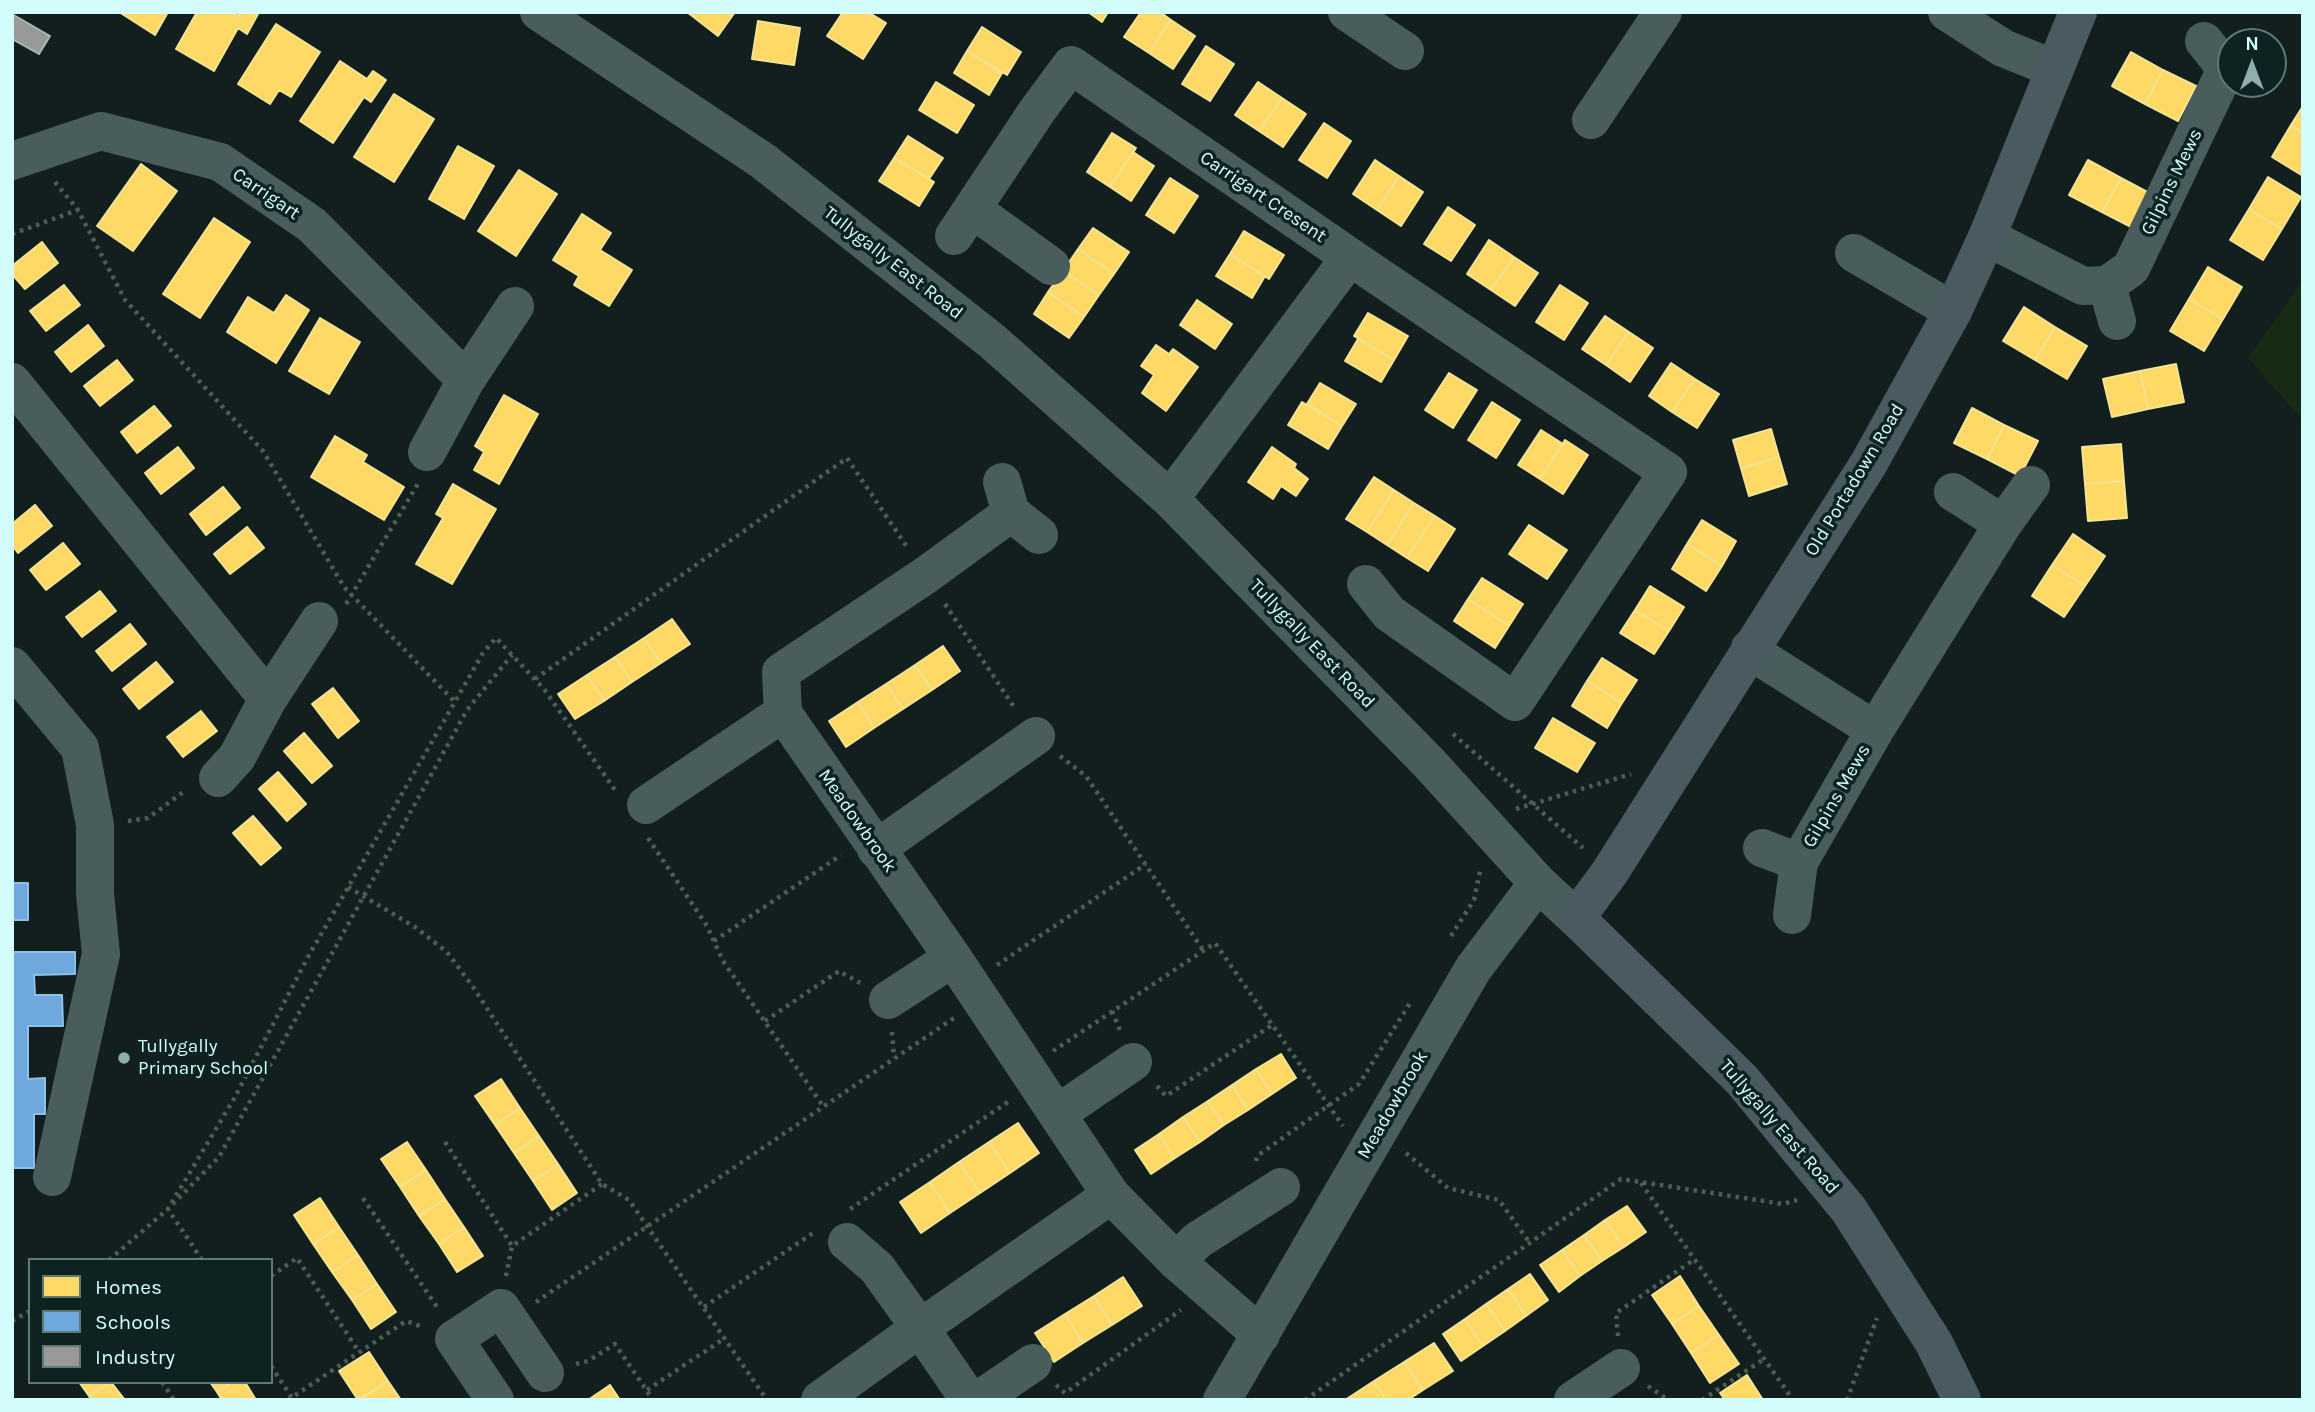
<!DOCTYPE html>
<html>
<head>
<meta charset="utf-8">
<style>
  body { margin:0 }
  #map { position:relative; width:2315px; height:1412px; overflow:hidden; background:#131e1e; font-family:Karla,sans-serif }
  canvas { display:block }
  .frame { position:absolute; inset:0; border:14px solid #d2fdfc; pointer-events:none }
  .legend { position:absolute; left:28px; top:1258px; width:245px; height:126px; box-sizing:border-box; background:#0f2222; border:2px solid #5d7a79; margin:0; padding:9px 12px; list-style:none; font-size:21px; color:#d2fdfc }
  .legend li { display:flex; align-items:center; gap:14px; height:35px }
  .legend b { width:35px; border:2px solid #5d7a79 }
  .north { position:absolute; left:2217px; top:28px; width:70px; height:70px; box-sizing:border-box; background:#0f2222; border:2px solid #5d7a79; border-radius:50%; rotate:0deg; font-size:19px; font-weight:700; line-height:28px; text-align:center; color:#d2fdfc }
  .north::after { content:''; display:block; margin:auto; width:24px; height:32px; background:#8fafae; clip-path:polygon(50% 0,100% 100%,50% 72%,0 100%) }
</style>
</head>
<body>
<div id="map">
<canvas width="2315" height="1412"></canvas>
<div class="frame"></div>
<ul class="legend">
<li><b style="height:19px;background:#ffd966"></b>Homes</li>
<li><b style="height:19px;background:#6fa8dc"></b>Schools</li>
<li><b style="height:19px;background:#999"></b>Industry</li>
</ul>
<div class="north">N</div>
</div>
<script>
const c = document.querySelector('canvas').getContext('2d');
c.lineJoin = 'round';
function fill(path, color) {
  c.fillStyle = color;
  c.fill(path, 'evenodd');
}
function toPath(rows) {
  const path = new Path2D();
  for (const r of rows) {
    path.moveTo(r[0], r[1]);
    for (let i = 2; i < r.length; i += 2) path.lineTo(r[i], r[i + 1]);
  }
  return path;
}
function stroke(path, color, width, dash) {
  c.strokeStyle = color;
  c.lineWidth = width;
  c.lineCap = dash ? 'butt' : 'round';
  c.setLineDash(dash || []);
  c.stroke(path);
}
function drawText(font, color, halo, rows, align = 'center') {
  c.font = font + ' Karla,sans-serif';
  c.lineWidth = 7;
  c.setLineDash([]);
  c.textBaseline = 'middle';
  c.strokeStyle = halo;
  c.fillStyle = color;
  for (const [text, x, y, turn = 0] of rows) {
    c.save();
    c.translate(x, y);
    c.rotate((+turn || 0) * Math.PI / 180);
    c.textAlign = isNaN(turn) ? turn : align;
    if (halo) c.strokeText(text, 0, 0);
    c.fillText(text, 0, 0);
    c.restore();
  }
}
const green = toPath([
  [2303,280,2303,421,2248,358]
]);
const homes = toPath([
  [119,12,168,12,155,35,119,12],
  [197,12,231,12,238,16,240,12,258,14,247,34,238,28,214,71,176,49,197,12],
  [687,12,735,12,718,36,687,12],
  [843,12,868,12,886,23,863,59,827,36,843,12],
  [1088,12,1108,12,1102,22,1088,12],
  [1141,12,1160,12,1171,20,1149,53,1124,37,1141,12],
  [1171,20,1195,36,1173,69,1149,53,1171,20],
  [758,21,800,28,794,65,752,59,758,21],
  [276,24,320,52,291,97,279,90,270,104,238,84,276,24],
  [982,27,1021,52,1007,75,967,51,982,27],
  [1206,46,1234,64,1210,101,1182,84,1206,46],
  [967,51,1002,73,989,95,954,73,967,51],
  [2131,52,2163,70,2145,104,2112,86,2131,52],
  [340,61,367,79,373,71,386,80,371,102,364,97,333,143,300,121,340,61],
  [2163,70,2196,86,2178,121,2145,104,2163,70],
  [936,82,974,105,957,133,919,110,936,82],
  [1258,82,1282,98,1259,131,1235,115,1258,82],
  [394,94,434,119,394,182,354,157,394,94],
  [1282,98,1306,114,1283,147,1259,131,1282,98],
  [2303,106,2303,133,2291,125,2303,106],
  [1324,123,1351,141,1327,178,1299,160,1324,123],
  [2291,125,2303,133,2303,176,2272,157,2291,125],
  [1112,133,1136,148,1110,187,1087,172,1112,133],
  [908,136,943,158,929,179,894,158,908,136],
  [458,146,494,166,464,219,429,199,458,146],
  [1133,152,1154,166,1131,201,1110,187,1133,152],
  [894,158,934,182,919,206,879,181,894,158],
  [1375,160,1399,176,1377,210,1353,194,1375,160],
  [2088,160,2121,178,2102,212,2069,195,2088,160],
  [141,164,177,191,133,251,97,226,141,164],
  [519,170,557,194,516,256,478,231,519,170],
  [1399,176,1423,192,1401,226,1377,210,1399,176],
  [2268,177,2301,197,2282,229,2249,209,2268,177],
  [1170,178,1198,196,1174,233,1146,215,1170,178],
  [2121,178,2153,195,2135,229,2102,212,2121,178],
  [1448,207,1475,225,1451,261,1424,244,1448,207],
  [2249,209,2282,229,2263,260,2230,240,2249,209],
  [582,214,611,233,600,250,632,270,609,306,574,285,579,276,553,260,582,214],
  [214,218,250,242,200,318,163,294,214,218],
  [1093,228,1129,252,1114,274,1078,249,1093,228],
  [1244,231,1284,255,1269,279,1230,254,1244,231],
  [1489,240,1514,257,1491,290,1467,274,1489,240],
  [42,242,58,263,25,289,12,274,12,266,42,242],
  [1078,249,1114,274,1099,295,1063,271,1078,249],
  [1230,254,1265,276,1252,298,1216,276,1230,254],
  [1514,257,1538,273,1515,306,1491,290,1514,257],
  [2208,267,2242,287,2223,319,2189,299,2208,267],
  [1063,271,1099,295,1084,317,1048,292,1063,271],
  [64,285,80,305,46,331,30,311,64,285],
  [1560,285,1588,303,1564,340,1536,322,1560,285],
  [1048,292,1084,317,1069,338,1034,314,1048,292],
  [286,295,309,310,276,363,227,332,248,297,274,313,286,295],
  [2189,299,2223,319,2204,351,2170,331,2189,299],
  [1197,300,1232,324,1215,349,1180,325,1197,300],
  [2024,307,2055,327,2035,360,2003,341,2024,307],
  [1368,313,1408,336,1394,360,1354,336,1368,313],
  [1605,316,1629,332,1606,365,1582,349,1605,316],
  [320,318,360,342,329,394,289,371,320,318],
  [88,325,104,346,71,372,55,352,88,325],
  [2055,327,2087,346,2067,379,2035,360,2055,327],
  [1629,332,1653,348,1630,382,1606,365,1629,332],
  [1358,339,1394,360,1381,382,1345,361,1358,339],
  [1156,345,1169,354,1173,349,1198,367,1166,411,1142,393,1154,375,1141,366,1156,345],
  [117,360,133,380,100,406,84,386,117,360],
  [1671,363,1695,379,1672,412,1649,396,1671,363],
  [2176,364,2184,402,2148,409,2140,371,2176,364],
  [2140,371,2148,409,2112,417,2103,379,2140,371],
  [1449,373,1477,390,1453,428,1425,410,1449,373],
  [1695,379,1719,394,1697,428,1672,412,1695,379],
  [1320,383,1356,404,1342,426,1307,404,1320,383],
  [504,395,538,414,499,484,474,470,484,452,475,446,504,395],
  [1302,402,1342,426,1328,449,1288,425,1302,402],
  [1492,402,1520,420,1496,458,1468,440,1492,402],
  [154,406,171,426,137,453,121,432,154,406],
  [1972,408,2004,425,1987,459,1954,443,1972,408],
  [2004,425,2038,441,2020,476,1987,459,2004,425],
  [1771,429,1779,457,1741,468,1733,440,1771,429],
  [1541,430,1563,444,1540,479,1518,465,1541,430],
  [335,436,367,455,363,462,404,487,384,520,311,477,335,436],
  [1565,440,1588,455,1563,494,1540,479,1565,440],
  [2121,444,2124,481,2085,484,2082,447,2121,444],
  [178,447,194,468,161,494,145,473,178,447],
  [1272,447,1296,464,1294,468,1308,479,1296,496,1281,486,1273,499,1248,482,1272,447],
  [1779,457,1787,484,1749,496,1741,468,1779,457],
  [1374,477,1394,490,1367,532,1346,519,1374,477],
  [2124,481,2127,518,2088,521,2085,484,2124,481],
  [453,484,496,509,452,584,416,564,443,518,436,514,453,484],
  [223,487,240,508,206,535,190,514,223,487],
  [1394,490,1414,503,1387,545,1367,532,1394,490],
  [1414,503,1435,516,1407,558,1387,545,1414,503],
  [35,505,52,526,18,553,12,545,12,524,35,505],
  [1435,516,1455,529,1428,571,1407,558,1435,516],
  [1702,520,1736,541,1722,566,1687,544,1702,520],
  [1529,525,1567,550,1547,579,1509,554,1529,525],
  [247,527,264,548,230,574,214,554,247,527],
  [2073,534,2105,556,2085,586,2052,565,2073,534],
  [63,543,80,564,46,590,30,570,63,543],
  [1687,544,1722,566,1706,591,1672,569,1687,544],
  [2052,565,2085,586,2064,617,2032,596,2052,565],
  [1482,578,1523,604,1509,626,1468,599,1482,578],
  [1650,586,1684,607,1669,631,1635,610,1650,586],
  [100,591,116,611,82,637,66,617,100,591],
  [1468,599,1509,626,1495,648,1454,621,1468,599],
  [1635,610,1669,631,1654,654,1620,633,1635,610],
  [672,619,690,644,661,663,644,638,672,619],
  [130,624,146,644,112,671,96,651,130,624],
  [644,638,661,663,632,682,615,657,644,638],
  [943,646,960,671,932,690,915,665,943,646],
  [615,657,632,682,604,701,587,675,615,657],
  [1602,658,1637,680,1622,703,1587,681,1602,658],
  [156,662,173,682,139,709,123,689,156,662],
  [915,665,932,690,903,709,886,684,915,665],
  [587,675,604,701,575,719,558,694,587,675],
  [1587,681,1622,703,1607,728,1572,706,1587,681],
  [886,684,903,709,874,728,858,702,886,684],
  [333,688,359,721,338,738,312,704,333,688],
  [858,702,874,728,846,747,829,721,858,702],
  [201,711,217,731,183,757,167,737,201,711],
  [1553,718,1595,743,1577,772,1535,748,1553,718],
  [304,733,332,766,312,783,284,751,304,733],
  [278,772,306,804,287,821,259,789,278,772],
  [253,816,281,848,261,865,233,833,253,816],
  [1281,1054,1296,1078,1272,1094,1256,1069,1281,1054],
  [1256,1069,1272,1094,1248,1110,1232,1085,1256,1069],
  [501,1079,520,1108,495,1125,475,1096,501,1079],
  [1232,1085,1248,1110,1224,1125,1208,1101,1232,1085],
  [1208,1101,1224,1125,1200,1142,1183,1117,1208,1101],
  [520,1108,539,1136,514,1153,495,1125,520,1108],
  [1183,1117,1200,1142,1175,1158,1159,1134,1183,1117],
  [1018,1123,1039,1153,1010,1173,989,1142,1018,1123],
  [1159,1134,1175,1158,1151,1174,1135,1150,1159,1134],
  [539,1136,558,1164,533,1181,514,1153,539,1136],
  [407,1142,426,1170,400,1187,381,1159,407,1142],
  [989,1142,1010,1173,980,1193,959,1162,989,1142],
  [959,1162,980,1193,950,1213,930,1182,959,1162],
  [558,1164,577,1193,552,1210,533,1181,558,1164],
  [426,1170,445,1199,419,1216,400,1187,426,1170],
  [930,1182,950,1213,921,1233,900,1202,930,1182],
  [320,1198,339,1227,313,1244,294,1215,320,1198],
  [445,1199,464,1227,439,1244,419,1216,445,1199],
  [1627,1206,1646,1232,1624,1247,1605,1220,1627,1206],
  [1605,1220,1624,1247,1602,1261,1584,1235,1605,1220],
  [339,1227,358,1255,332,1272,313,1244,339,1227],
  [464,1227,483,1256,457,1272,439,1244,464,1227],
  [1584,1235,1602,1261,1580,1276,1562,1250,1584,1235],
  [1562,1250,1580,1276,1559,1292,1540,1265,1562,1250],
  [358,1255,377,1284,352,1300,332,1272,358,1255],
  [1530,1274,1548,1300,1526,1316,1508,1289,1530,1274],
  [1680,1276,1699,1306,1672,1324,1652,1295,1680,1276],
  [1123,1277,1142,1306,1112,1325,1094,1296,1123,1277],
  [377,1284,396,1312,371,1329,352,1300,377,1284],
  [1508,1289,1526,1316,1505,1331,1486,1304,1508,1289],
  [1094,1296,1112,1325,1083,1343,1065,1314,1094,1296],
  [1486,1304,1505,1331,1483,1346,1465,1319,1486,1304],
  [1699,1306,1719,1335,1691,1353,1672,1324,1699,1306],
  [1065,1314,1083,1343,1054,1362,1035,1333,1065,1314],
  [1465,1319,1483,1346,1461,1361,1443,1334,1465,1319],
  [1719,1335,1739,1364,1710,1383,1691,1353,1719,1335],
  [1434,1343,1453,1371,1423,1390,1404,1362,1434,1343],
  [369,1352,388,1381,358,1400,339,1371,369,1352],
  [1404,1362,1423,1390,1408,1400,1386,1400,1374,1381,1404,1362],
  [1747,1375,1763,1400,1725,1400,1720,1393,1747,1375],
  [388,1381,401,1400,360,1400,388,1381],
  [1374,1381,1386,1400,1345,1400,1374,1381],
  [79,1382,111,1382,89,1396,79,1382],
  [111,1382,125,1400,91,1400,89,1396,111,1382],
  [210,1382,232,1382,217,1392,210,1382],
  [232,1382,245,1382,256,1400,222,1400,217,1392,232,1382],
  [610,1385,620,1400,588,1400,610,1385]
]);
const schools = toPath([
  [12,883,28,883,28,920,12,920,12,883],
  [12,952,75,952,75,974,34,975,35,995,62,995,63,1026,28,1026,28,1079,45,1078,45,1114,34,1114,34,1168,12,1168,12,952]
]);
const industry = toPath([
  [12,14,50,36,39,54,12,39,12,14]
]);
const path = toPath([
  [55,182,78,210,125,300,263,451,344,587,455,702],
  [12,234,78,210],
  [346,604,419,482],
  [945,604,1016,710],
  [535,679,847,458,907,547],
  [1453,734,1583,848],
  [1060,756,1086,776,1203,950],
  [1516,809,1631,774],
  [128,821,148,818,186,790],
  [648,838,707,926,723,961,823,1106],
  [348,887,415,927,447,952,473,987,602,1184,629,1200,767,1400],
  [1451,936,1474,900,1480,871],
  [714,941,841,855],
  [997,965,1146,864],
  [1112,1011,1121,1033],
  [765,1021,839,971,860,983],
  [892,1032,894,1058],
  [1053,1051,1215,943,1343,1126],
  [1157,1086,1166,1096,1272,1025],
  [445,1142,512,1246],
  [1406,1153,1448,1188,1499,1200,1529,1242],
  [1256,1161,1257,1156,1359,1084,1410,1003],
  [1641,1183,1793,1400],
  [363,1198,439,1310],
  [850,1209,1008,1102],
  [109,1260,168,1209,235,1097,308,957,483,653,496,638,544,689,615,790],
  [202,1260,168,1209,219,1157,467,710,512,655],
  [271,1276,297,1258,359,1352],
  [506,1276,512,1246,602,1184],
  [536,1302,954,1018],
  [704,1307,813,1233],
  [12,1321,30,1311],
  [1618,1336,1616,1313,1695,1259],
  [576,1364,588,1361,615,1344,653,1400],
  [271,1366,292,1398],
  [162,1382,174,1400],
  [1056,1385,1065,1393,1181,1310],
  [1648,1386,1668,1400],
  [647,1390,725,1338],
  [288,1400,406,1321,423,1327],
  [1305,1400,1621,1179,1783,1204,1797,1200],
  [1702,1400,1764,1359],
  [1847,1400,1877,1318]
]);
const minor = toPath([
  [539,12,763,161,992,341,1170,499,1429,763,1538,883,1576,918],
  [1347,12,1405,51],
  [1947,12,2003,48,2055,69],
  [2204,41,2226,69,2231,70],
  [1591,120,1663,12],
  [12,161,101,131,220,162,312,225,466,380,427,452],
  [972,209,1051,266],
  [954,236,1037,111,1071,65,1350,257,1170,499],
  [1987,237,2083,286,2107,285,2131,268,2226,69],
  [1854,253,1953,311],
  [1350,257,1668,472,1515,702,1389,613,1366,584],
  [2107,285,2117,321],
  [466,380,515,306],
  [12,382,268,699,237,757,218,778],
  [1002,482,1011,513,1039,535],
  [1953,492,2003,524],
  [1011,513,926,575,781,672,783,713,953,958,1111,1195,1176,1261,1261,1335],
  [1750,648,1766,661,1875,730],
  [12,666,80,748,95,825,95,894,101,954,52,1177],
  [268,699,319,621],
  [646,805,783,713],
  [1762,848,1799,862],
  [876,849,1036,736],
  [1792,915,1799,862,1875,730,2003,524,2031,485],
  [888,1000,953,958],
  [1057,1114,1133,1062],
  [847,1242,877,1268,920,1328,1111,1195],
  [1176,1261,1198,1240,1281,1187],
  [495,1400,454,1339,501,1308,545,1373],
  [820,1400,920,1328,966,1395,983,1397,1033,1363],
  [1222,1400,1473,969,1538,883],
  [1573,1400,1621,1368]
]);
const major = toPath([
  [1962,1400,1934,1343,1849,1210,1742,1080,1576,918,1610,872,1869,463,1953,311,1987,237,2078,12]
]);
const markers = [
  [124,1058,7,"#8fafae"]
];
const streetNames = [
  ["Gilpins Mews",2172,182,-64],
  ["Carrigart",266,194,34],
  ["Carrigart Cresent",1263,197,34],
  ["Tullygally East Road",893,263,38],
  ["Old Portadown Road",1855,480,-59],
  ["Tullygally East Road",1312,644,46],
  ["Gilpins Mews",1837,796,-60],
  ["Meadowbrook",857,821,55],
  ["Meadowbrook",1393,1105,-60],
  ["Tullygally East Road",1779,1127,49]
];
const poiNames = [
  ["Tullygally",138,1047],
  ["Primary School",138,1069]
];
fill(green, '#162a14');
fill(homes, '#ffd966');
stroke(homes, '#f2e493', 2);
fill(schools, '#6fa8dc');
stroke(schools, '#8dc2e6', 2);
fill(industry, '#999');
stroke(industry, '#aab7b7', 2);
stroke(path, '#495f52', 4.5, [3.5, 5]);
stroke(minor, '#495e5c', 38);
stroke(major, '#495b61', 38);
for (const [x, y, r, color] of markers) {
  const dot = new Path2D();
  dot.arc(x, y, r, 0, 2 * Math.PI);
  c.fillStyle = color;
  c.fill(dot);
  stroke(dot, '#0f2222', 2.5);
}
drawText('19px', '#d2fdfc', '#0f2222', streetNames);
drawText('19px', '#d2fdfc', '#0f2222', poiNames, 'left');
</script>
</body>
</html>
